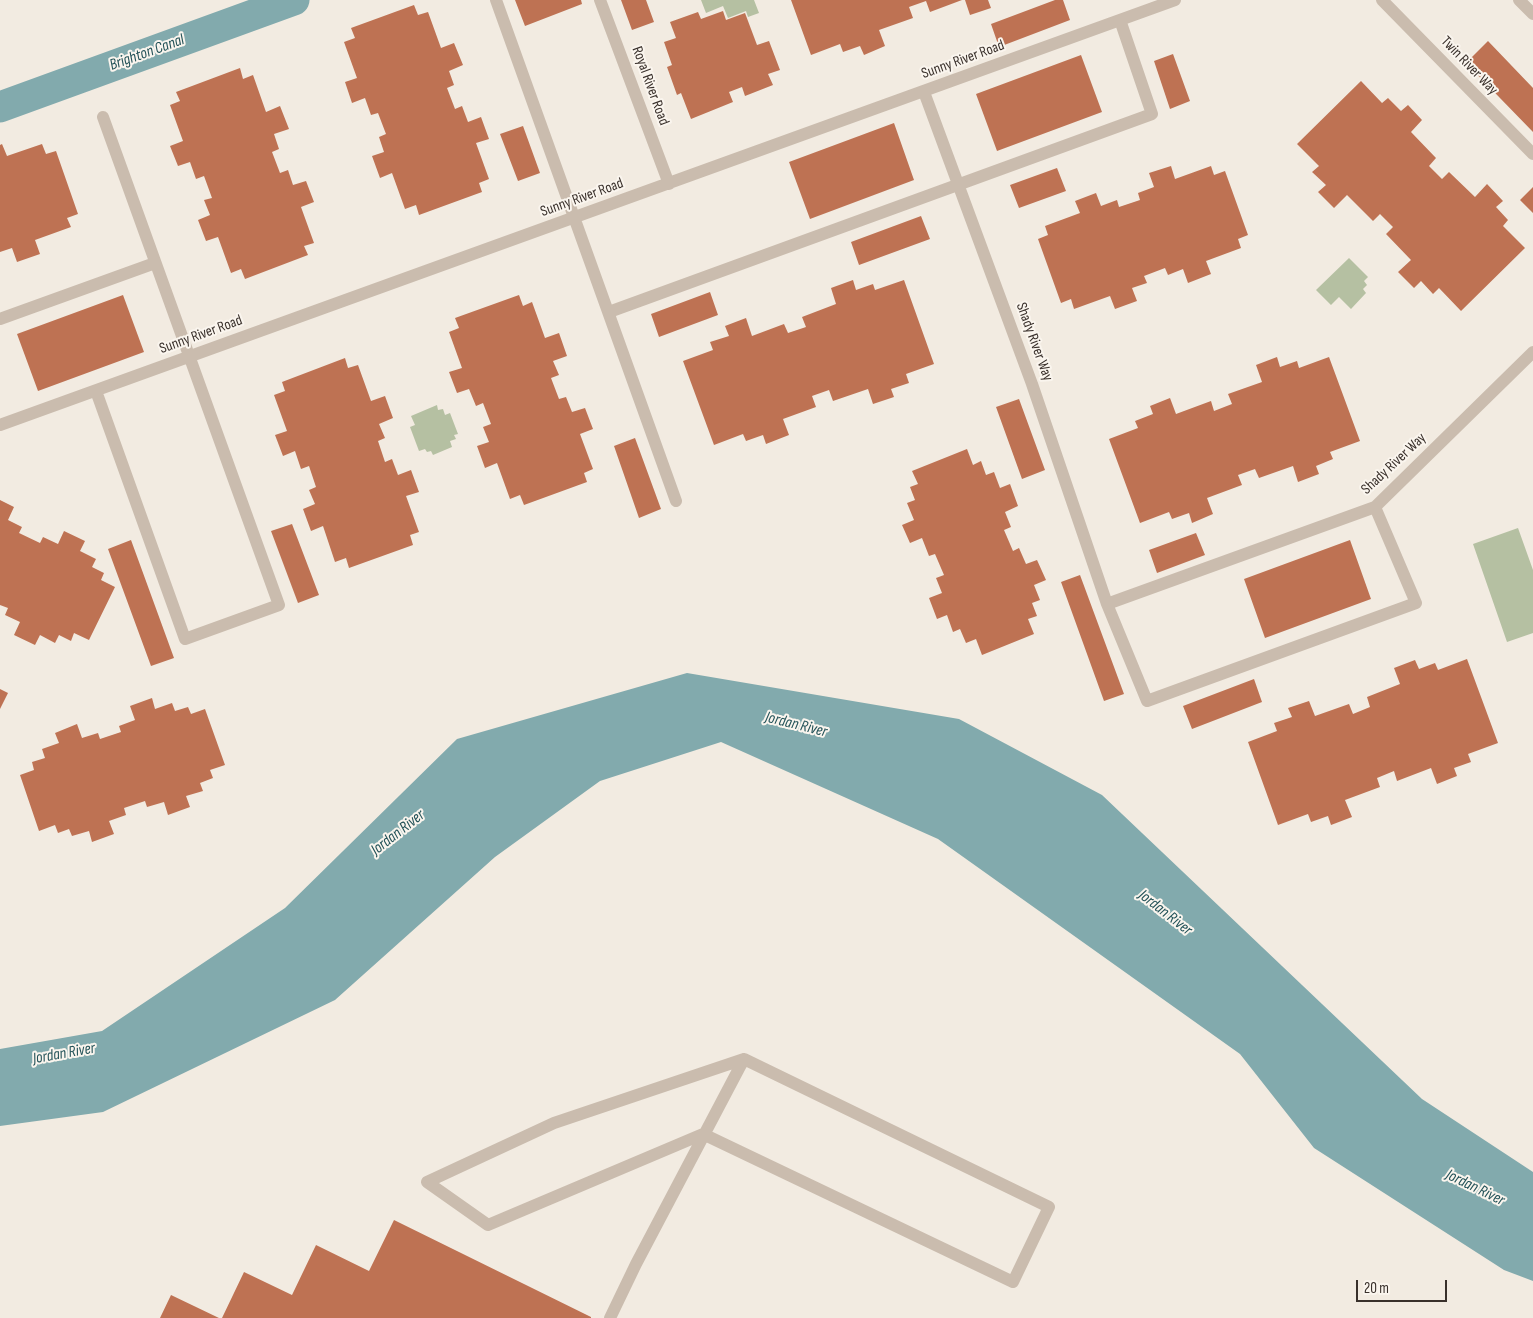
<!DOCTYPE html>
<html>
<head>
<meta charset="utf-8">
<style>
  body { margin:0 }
  #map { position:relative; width:1533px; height:1318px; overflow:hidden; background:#f2ebe1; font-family:"Sofia Sans Condensed",sans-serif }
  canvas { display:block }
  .scale { position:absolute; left:1356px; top:1280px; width:91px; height:22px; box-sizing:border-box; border:2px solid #39302b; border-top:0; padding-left:6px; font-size:15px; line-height:18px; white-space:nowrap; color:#39302b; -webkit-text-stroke:4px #faf5ee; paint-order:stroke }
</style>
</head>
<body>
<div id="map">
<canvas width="1533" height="1318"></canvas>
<div class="scale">20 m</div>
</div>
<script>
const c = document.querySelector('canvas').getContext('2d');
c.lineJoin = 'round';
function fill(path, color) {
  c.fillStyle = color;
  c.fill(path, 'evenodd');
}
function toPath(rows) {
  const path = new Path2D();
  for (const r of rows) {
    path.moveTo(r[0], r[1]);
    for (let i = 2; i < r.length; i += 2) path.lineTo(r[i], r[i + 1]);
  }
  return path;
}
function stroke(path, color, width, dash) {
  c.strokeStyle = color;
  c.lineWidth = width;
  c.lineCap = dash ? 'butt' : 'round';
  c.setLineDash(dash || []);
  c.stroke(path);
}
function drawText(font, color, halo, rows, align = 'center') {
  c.font = font + ' "Sofia Sans Condensed",sans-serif';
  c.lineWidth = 4;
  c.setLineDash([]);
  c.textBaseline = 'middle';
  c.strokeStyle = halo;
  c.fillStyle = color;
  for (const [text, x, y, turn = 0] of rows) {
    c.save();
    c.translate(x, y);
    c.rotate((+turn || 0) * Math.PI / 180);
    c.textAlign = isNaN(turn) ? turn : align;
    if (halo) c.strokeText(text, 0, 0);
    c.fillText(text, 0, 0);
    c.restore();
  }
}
const green = toPath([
  [701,0,754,0,759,13,748,17,746,11,728,18,723,6,706,13],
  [1349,258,1368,277,1364,281,1367,285,1363,289,1366,293,1351,309,1339,297,1331,305,1316,290],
  [437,405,438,410,443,409,445,415,450,413,458,434,454,435,456,439,450,441,452,447,433,455,431,451,427,452,425,449,419,451,410,427,415,425,411,416],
  [1518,528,1533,570,1533,633,1507,642,1473,544]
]);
const water = toPath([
  [687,673,959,719,1102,795,1422,1099,1533,1172,1533,1281,1504,1270,1314,1148,1240,1054,938,839,721,742,600,781,495,857,335,1000,103,1112,0,1126,0,1049,102,1031,285,908,457,739]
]);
const canal = toPath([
  [0,107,294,0]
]);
const building = toPath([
  [515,0,581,0,582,4,525,26],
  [621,0,646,0,654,22,632,30],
  [791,0,962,0,930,12,926,1,909,7,913,18,879,30,885,46,864,55,860,46,843,52,840,44,811,55],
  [965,0,988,0,991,8,970,15],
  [1055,0,1063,0,1070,20,999,47,991,24],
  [414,5,418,15,428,12,441,48,454,43,463,65,449,71,454,85,447,88,455,109,462,106,468,122,481,117,489,139,476,143,489,179,479,183,482,192,419,215,416,205,405,209,392,173,380,178,372,156,384,152,379,137,386,134,378,113,371,115,365,98,352,103,345,82,357,78,344,42,355,38,351,28],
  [723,11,726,20,745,13,757,45,769,41,780,70,768,74,773,85,745,96,742,87,729,92,733,102,691,119,681,93,677,95,667,67,672,65,664,42,676,38,670,22,698,12,701,19],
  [1488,41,1533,88,1533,132,1466,63],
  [1173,54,1190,101,1170,109,1154,61],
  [1081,55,1102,112,997,151,976,94],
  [240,68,243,79,253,75,266,112,280,106,289,129,274,134,279,149,272,152,280,173,288,170,293,185,306,181,314,202,301,207,314,243,304,246,308,255,245,279,241,269,231,273,218,237,206,241,198,220,210,215,204,200,212,198,204,176,196,179,190,162,178,166,170,146,183,141,170,105,180,101,176,92],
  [1361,81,1382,103,1388,98,1401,111,1408,105,1422,120,1411,132,1436,158,1429,166,1442,179,1449,172,1475,197,1487,184,1503,201,1496,207,1508,220,1503,226,1525,248,1461,311,1439,288,1433,294,1421,281,1414,288,1398,272,1411,260,1386,234,1393,227,1380,214,1373,221,1347,195,1334,208,1318,192,1326,185,1312,172,1319,166,1297,144],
  [894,123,914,180,810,219,789,162],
  [523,126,540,173,518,181,500,134],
  [2,144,7,156,42,144,46,154,56,151,78,214,67,218,71,227,35,240,40,254,17,262,12,248,0,252,0,145],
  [1171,166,1175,179,1211,166,1214,175,1225,171,1248,235,1238,239,1241,248,1206,261,1211,274,1188,283,1183,269,1168,275,1165,268,1144,276,1147,283,1132,288,1137,301,1115,309,1110,296,1074,309,1071,299,1061,303,1038,239,1048,235,1045,226,1080,213,1075,201,1096,193,1101,206,1117,200,1119,207,1140,200,1138,193,1154,187,1149,173],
  [1057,168,1066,191,1019,208,1010,185],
  [1533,187,1533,213,1520,200],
  [921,216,930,239,859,265,851,242],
  [853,280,856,290,873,284,875,290,904,280,934,364,906,374,909,383,891,389,894,397,873,404,868,389,833,401,829,390,812,396,816,407,783,419,789,435,766,444,763,435,746,441,743,434,714,445,683,361,713,350,710,342,729,336,725,326,746,318,752,336,784,324,788,333,806,327,802,317,836,304,831,288],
  [710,292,718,315,659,337,651,314],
  [123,295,144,352,38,391,17,334],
  [519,295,523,306,532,302,545,338,559,333,567,356,553,361,559,375,551,378,559,399,566,397,572,412,585,408,593,429,580,434,593,469,584,473,587,482,524,505,520,495,510,499,497,463,485,468,477,446,489,442,483,427,491,424,483,403,476,406,469,389,457,393,449,372,462,368,449,332,459,328,455,318],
  [1277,357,1280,367,1297,361,1299,368,1329,357,1360,441,1330,452,1333,459,1316,466,1319,474,1298,482,1293,466,1259,478,1255,469,1238,475,1242,485,1207,498,1213,514,1192,523,1189,513,1172,519,1169,512,1140,523,1109,439,1138,428,1135,421,1153,414,1150,406,1170,398,1176,414,1211,401,1214,411,1232,404,1228,394,1262,382,1256,365],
  [345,358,348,368,358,365,371,401,385,396,393,418,379,424,385,438,378,441,385,462,392,459,398,475,411,470,419,492,406,496,419,532,410,535,413,545,349,568,346,558,335,562,323,526,311,531,303,509,315,504,309,490,316,487,309,466,301,469,295,451,283,456,275,435,287,431,274,395,285,391,282,382],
  [1019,399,1045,470,1022,479,996,407],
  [635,438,661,509,639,518,614,446],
  [967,449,973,465,981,461,986,475,994,472,1000,488,1010,484,1018,506,1005,512,1011,527,1004,530,1013,551,1019,548,1026,564,1037,560,1046,580,1034,585,1040,600,1032,603,1037,616,1028,619,1034,634,982,655,976,639,966,643,960,629,953,632,947,615,937,619,929,598,942,593,936,578,944,575,935,554,929,556,922,538,910,543,902,525,914,520,907,503,915,500,910,487,918,484,912,471],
  [0,500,14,507,8,520,22,527,19,533,40,543,43,537,58,544,64,531,85,541,80,551,96,559,92,567,104,573,101,580,115,587,89,640,74,633,71,641,59,635,55,643,40,635,35,645,14,635,20,622,5,615,8,608,0,605],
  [292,524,319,595,298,603,271,531],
  [1196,533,1205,555,1157,573,1149,550],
  [131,540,174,658,151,666,108,549],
  [1350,540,1371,599,1265,638,1244,579],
  [1080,575,1124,694,1104,701,1061,582],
  [1467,659,1498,743,1468,754,1471,762,1454,768,1457,776,1437,784,1431,768,1397,781,1394,771,1377,778,1380,787,1345,800,1352,817,1331,825,1328,816,1311,822,1308,814,1278,825,1248,742,1277,731,1274,723,1292,717,1288,708,1309,701,1315,716,1349,704,1353,714,1370,707,1367,697,1400,684,1394,668,1415,660,1419,669,1435,663,1438,670],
  [1254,679,1262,702,1192,729,1183,706],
  [0,689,8,693,0,709],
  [152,698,155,709,172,703,175,711,188,707,191,714,205,709,225,765,210,770,213,778,200,783,203,791,186,796,190,807,168,815,164,802,147,807,145,801,124,808,126,815,109,821,114,834,92,842,89,831,72,836,69,829,58,833,55,825,39,831,20,775,34,770,32,762,45,758,42,749,59,743,55,733,77,724,82,738,98,733,100,739,121,732,119,726,135,720,130,706],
  [394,1220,591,1317,591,1318,222,1318,244,1272,292,1295,316,1245,369,1271],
  [171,1295,219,1318,160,1318]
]);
const minor = toPath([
  [496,0,676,501],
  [600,0,669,184],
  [1382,0,1533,154],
  [1519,0,1533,14],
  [924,92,1032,384,1107,604,1147,701,1416,603,1375,507],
  [609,312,1152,114,1120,20],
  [0,319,155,263],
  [96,391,185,639,279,605,103,117],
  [0,425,1175,0],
  [1107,604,1375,507,1533,352],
  [744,1059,1049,1207,1013,1282,703,1134,488,1225,427,1182,554,1123,744,1059],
  [610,1318,636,1264,744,1059]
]);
const streetNames = [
  ["Sunny River Road",963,60,-20],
  ["Twin River Way",1469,66,46],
  ["Royal River Road",650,86,70],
  ["Sunny River Road",582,198,-20],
  ["Sunny River Road",201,335,-20],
  ["Shady River Way",1034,342,70],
  ["Shady River Way",1394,464,-43]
];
const waterNames = [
  ["Brighton Canal",147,53,-20],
  ["Jordan River",796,725,14],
  ["Jordan River",398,833,-38],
  ["Jordan River",1165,913,38],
  ["Jordan River",64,1054,-10],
  ["Jordan River",1475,1188,26]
];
fill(green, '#b5c0a2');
fill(water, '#82aaad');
stroke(canal, '#82aaad', 31);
fill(building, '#be7253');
stroke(minor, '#cabcae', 12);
drawText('15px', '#39302b', '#faf5ee', streetNames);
drawText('italic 16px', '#235258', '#faf5ee', waterNames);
</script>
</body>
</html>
